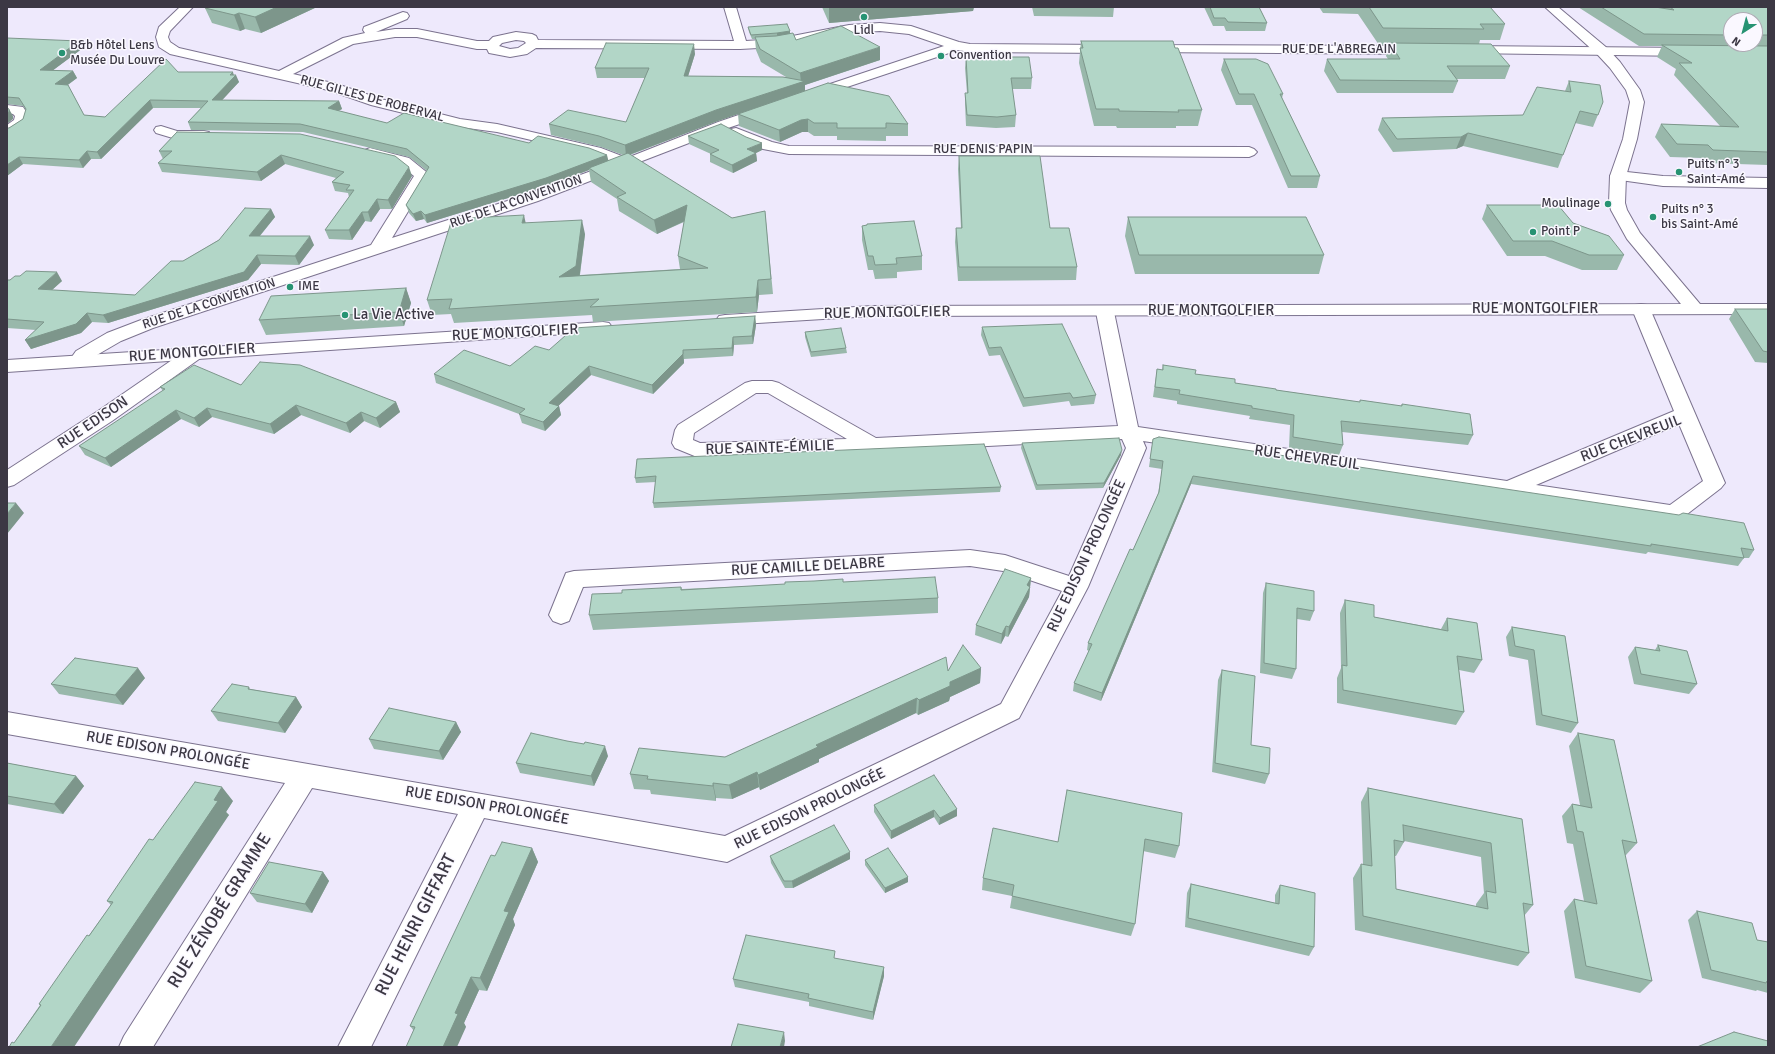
<!DOCTYPE html>
<html>
<head>
<meta charset="utf-8">
<style>
  body { margin:0 }
  #map { position:relative; width:1775px; height:1054px; overflow:hidden; background:#eee9fc; font-family:Signika,sans-serif }
  canvas { display:block }
  .frame { position:absolute; inset:0; border:8px solid #3c3844; pointer-events:none }
  .north { position:absolute; left:1723px; top:12px; width:40px; height:40px; box-sizing:border-box; background:#faf8ff; border:1px solid #aeabb4; border-radius:50%; rotate:216deg; font-size:11px; font-weight:700; line-height:16px; text-align:center; color:#3c3844 }
  .north::after { content:''; display:block; margin:auto; width:14px; height:18px; background:#279373; clip-path:polygon(50% 0,100% 100%,50% 72%,0 100%) }
</style>
</head>
<body>
<div id="map">
<canvas width="1775" height="1054"></canvas>
<div class="frame"></div>
<div class="north">N</div>
</div>
<script>
const c = document.querySelector('canvas').getContext('2d');
c.lineJoin = 'round';
function toPath(rows) {
  const path = new Path2D();
  for (const r of rows) {
    path.moveTo(r[0], r[1]);
    for (let i = 2; i < r.length; i += 2) path.lineTo(r[i], r[i + 1]);
  }
  return path;
}
function stroke(path, color, width, dash) {
  c.strokeStyle = color;
  c.lineWidth = width;
  c.lineCap = dash ? 'butt' : 'round';
  c.setLineDash(dash || []);
  c.stroke(path);
}
function fill(path, color) {
  c.fillStyle = color;
  c.fill(path, 'evenodd');
}
function drawText(font, color, halo, rows, align = 'center') {
  c.font = font + ' Signika,sans-serif';
  c.lineWidth = 3;
  c.setLineDash([]);
  c.textBaseline = 'middle';
  c.strokeStyle = halo;
  c.fillStyle = color;
  for (const [text, x, y, turn = 0] of rows) {
    c.save();
    c.translate(x, y);
    c.rotate((+turn || 0) * Math.PI / 180);
    c.textAlign = isNaN(turn) ? turn : align;
    if (halo) c.strokeText(text, 0, 0);
    c.fillText(text, 0, 0);
    c.restore();
  }
}
const street = toPath([
  [180,7,193,7,170,31,168,37,170,42,179,48,279,71,343,38,365,33,363,30,364,27,403,12,407,13,409,16,407,19,376,32,395,29,417,29,477,41,489,41,493,37,516,32,532,34,536,36,538,40,734,41,724,7,736,7,746,41,777,39,849,25,880,23,911,26,959,42,970,44,1109,45,1114,46,1116,49,1114,52,1109,53,970,52,958,50,811,99,806,98,804,95,806,92,944,46,909,34,880,31,849,33,777,47,740,49,536,48,527,54,510,57,489,53,487,49,477,49,417,37,395,37,353,44,293,74,337,84,381,99,460,119,497,124,601,148,627,158,718,122,762,107,767,106,772,107,774,110,772,113,728,128,538,201,153,328,121,341,90,359,85,365,78,367,71,365,69,361,76,351,107,333,141,320,371,245,414,176,399,164,365,156,362,153,365,150,370,148,409,158,430,175,392,238,526,195,613,163,591,154,497,132,460,127,371,105,328,90,170,54,159,47,156,37,159,27,180,7],
  [516,40,524,41,526,43,518,48,510,49,499,46,502,43,516,40],
  [1148,45,1417,46,1422,47,1424,50,1422,53,1417,54,1143,52,1141,49,1143,46,1148,45],
  [1468,46,1689,48,1694,49,1696,52,1694,55,1689,56,1463,53,1461,50,1463,47,1468,46],
  [7,105,23,107,29,116,26,125,12,134,7,135,7,125,14,120,15,116,13,114,7,113,7,105],
  [161,126,177,131,204,131,209,132,211,135,209,138,204,139,176,139,156,133,154,130,156,127,161,126],
  [736,128,772,142,789,146,1249,147,1254,149,1257,152,1254,155,1249,157,789,154,763,149,731,135,729,132,731,129,736,128],
  [1618,171,1663,176,1768,178,1768,188,1663,186,1613,179,1610,176,1613,173,1618,171],
  [1641,304,1647,305,1650,309,1725,483,1721,488,1682,518,1674,521,1143,441,1146,448,1088,587,1019,718,727,862,484,818,371,1047,338,1047,458,814,312,788,153,1047,119,1047,124,1036,285,783,7,734,7,712,725,836,1001,704,1062,591,1003,571,970,566,583,587,569,621,561,624,553,621,549,615,566,573,574,571,970,550,1005,555,1069,576,1126,448,1122,439,873,452,697,457,675,448,672,443,675,430,678,425,745,383,752,381,772,381,779,383,876,438,1118,426,1096,312,1099,308,1105,307,1111,308,1114,312,1138,427,1507,481,1674,411,1632,309,1635,305,1641,304],
  [756,393,768,393,847,439,700,443,693,440,694,433,756,393],
  [1679,424,1703,481,1670,505,1536,485,1679,424],
  [195,347,202,349,204,353,202,357,112,421,14,485,7,487,7,470,98,411,188,349,195,347]
]);
const secondary = toPath([
  [1545,7,1558,7,1607,48,1620,62,1640,90,1644,102,1637,139,1626,176,1625,203,1627,210,1640,233,1700,304,1768,304,1768,314,872,316,725,325,719,324,716,320,719,316,725,315,872,306,1681,304,1627,239,1611,210,1609,203,1610,176,1623,139,1630,102,1626,90,1610,68,1597,54,1545,7],
  [603,322,609,323,612,327,609,331,7,372,7,360,603,322]
]);
const wall = toPath([
  [317,7,261,33,245,29,240,31,212,23,205,8],
  [822,7,974,7,973,11,829,23],
  [1032,7,1114,7,1113,17,1034,16],
  [1204,7,1259,7,1267,23,1265,31,1226,31,1224,26,1213,26],
  [1319,7,1490,7,1505,24,1500,40,1480,40,1479,44,1510,66,1505,79,1456,79,1458,81,1453,93,1337,93,1324,71,1327,59,1388,59,1386,56,1389,45,1379,45,1358,14,1323,13],
  [1578,7,1768,7,1768,165,1706,163,1701,158,1670,157,1655,137,1661,124,1720,126,1674,75,1676,69,1657,57,1662,46,1639,46],
  [1731,20,1755,20,1755,44,1731,44],
  [748,27,790,31,790,33,796,40,880,60,805,85,805,91,908,124,908,136,886,136,886,141,837,140,837,136,814,136,808,132,802,132,780,142,739,126,738,114,718,121,630,155,732,218,765,211,773,294,759,295,757,312,593,322,592,315,454,323,451,314,432,315,427,300,526,223,585,234,580,275,680,269,678,256,684,222,657,234,619,211,617,199,591,182,589,170,547,186,427,223,424,219,416,221,409,213,406,205,427,171,409,157,303,132,191,130,188,122,201,108,153,108,101,159,91,159,83,168,23,164,7,176,9,128,23,119,26,110,23,106,7,104,7,38,83,48,53,70,73,71,77,78,68,85,84,115,105,117,178,72,234,75,239,82,221,100,339,101,342,109,338,111,387,123,529,143,608,161,623,155,601,147,551,135,549,124,626,122,645,78,597,78,595,68,695,54,688,76,786,77,761,62,756,50,755,39,752,39,749,32],
  [1081,41,1175,48,1202,110,1198,126,1176,126,1176,128,1117,128,1116,126,1094,126,1079,63],
  [966,57,1032,78,1031,89,1012,89,1016,115,1015,127,996,128,966,126,965,104,965,93,967,93,965,68],
  [1224,59,1283,94,1282,98,1320,176,1317,188,1288,188,1252,105,1236,105,1221,70],
  [1569,81,1603,102,1593,127,1575,123,1558,168,1463,146,1456,149,1393,152,1378,130,1382,118,1523,115,1565,91],
  [177,132,412,176,392,209,380,209,371,222,365,221,352,240,329,239,325,230,349,197,348,193,335,191,332,182,336,178,285,164,261,181,162,172,158,163,163,159,159,151],
  [688,136,762,150,756,153,757,161,733,173,710,162,710,154,711,154,689,144],
  [959,156,1077,267,1076,280,958,281,955,242,956,228,961,228,958,169],
  [1487,205,1573,223,1624,255,1617,270,1582,270,1545,256,1507,256,1482,219],
  [271,209,275,217,260,236,314,245,299,265,261,264,248,280,108,323,92,322,81,333,31,349,25,340,36,330,7,328,7,280,62,281,52,290,135,295,183,261],
  [1128,217,1324,255,1319,274,1135,274,1125,236],
  [867,224,922,256,922,270,897,272,897,278,875,279,873,270,868,270,862,240,862,226,867,225],
  [406,288,411,303,404,326,266,335,259,320],
  [1735,309,1768,309,1768,363,1755,362,1729,319],
  [755,316,756,325,753,344,734,345,733,356,684,359,684,363,653,394,591,375,558,406,559,406,561,415,545,431,522,423,519,414,436,383,434,374,510,366,549,350],
  [982,327,1096,395,1094,404,1071,406,1069,401,1023,407,1000,355,989,356,981,335],
  [805,332,846,348,847,353,811,357,805,337],
  [1163,365,1195,374,1235,383,1276,390,1360,402,1360,400,1401,406,1402,404,1473,435,1468,445,1342,432,1343,445,1339,455,1289,448,1290,425,1249,419,1250,416,1177,404,1177,401,1153,397,1157,369,1162,370],
  [241,385,396,402,400,412,380,428,364,421,350,433,301,415,274,434,212,417,199,427,181,419,111,467,85,455,79,446,163,391,160,387],
  [1153,439,1754,550,1749,558,1744,558,1738,566,1648,552,1646,554,1191,484,1101,701,1073,691,1074,683,1089,651,1087,650,1088,643,1133,550,1158,494,1162,469,1149,467],
  [1022,443,1121,455,1103,488,1036,490,1021,448],
  [637,459,1001,487,1000,492,895,497,654,508,653,503,656,482,636,483,635,478],
  [1031,578,1029,597,1008,637,1005,636,1001,644,975,635,976,625],
  [843,582,938,598,938,613,593,630,589,615,681,587,682,589],
  [1266,583,1314,611,1310,621,1297,619,1296,669,1292,679,1260,673,1263,593],
  [1345,600,1374,617,1441,629,1447,618,1482,660,1474,673,1459,670,1464,712,1456,725,1337,703,1337,678,1341,668,1340,613],
  [1512,627,1565,636,1578,723,1571,733,1536,725,1528,660,1509,656,1506,637],
  [1658,645,1697,684,1689,694,1634,684,1628,657,1635,647,1655,650],
  [981,668,980,683,950,697,949,701,918,715,916,713,819,759,819,762,760,790,759,787,732,799,716,798,716,801,651,794,650,790,634,789,630,774,725,757,948,671],
  [1222,670,1251,745,1269,774,1265,784,1212,772,1218,680],
  [145,678,123,705,59,694,51,684],
  [249,687,250,689,296,697,302,707,285,733,218,721,211,711],
  [456,722,461,732,443,760,374,749,369,739],
  [1578,733,1637,843,1626,855,1625,855,1652,981,1640,993,1575,978,1564,911,1574,899,1584,901,1573,844,1567,843,1562,816,1572,804,1580,805,1569,746],
  [567,741,608,756,594,786,520,773,516,763],
  [7,763,76,776,84,786,63,814,7,804],
  [1368,788,1522,819,1533,905,1524,916,1529,953,1518,966,1355,930,1353,878,1361,864,1363,865,1361,802],
  [1404,841,1481,857,1484,893,1476,904,1476,907,1396,889,1395,856,1396,856,1404,842],
  [1067,790,1179,846,1175,858,1143,851,1135,924,1131,936,1010,908,1012,896,982,890,983,878,1058,842],
  [233,801,226,812,229,815,14,1043,40,1005,39,1004,111,905,107,901,153,840],
  [874,805,957,809,957,816,939,825,934,817,891,839,874,812],
  [532,848,538,862,513,919,515,925,487,991,479,990,464,1023,466,1027,414,1031,410,1026,495,856],
  [770,856,850,859,793,888,785,888,771,863],
  [865,860,908,877,908,882,885,893,865,865],
  [323,872,329,881,312,913,257,902,250,893],
  [1191,884,1275,903,1275,895,1280,885,1314,947,1309,956,1185,927,1187,893],
  [1697,911,1757,940,1768,942,1768,993,1757,990,1756,991,1702,978,1688,920],
  [884,967,884,976,873,1020,809,1006,809,1002,735,987,733,979]
]);
const shadedWall = toPath([
  [277,7,317,7,261,33,255,17],
  [829,7,974,7,973,11,829,23],
  [239,13,245,29,240,31,234,15],
  [790,31,790,35,777,38,777,33],
  [79,41,83,48,44,77,40,70],
  [694,44,695,54,685,86,684,76],
  [880,47,880,60,805,85,805,91,718,121,626,156,625,145,716,110,801,82,800,73],
  [73,71,77,78,59,91,55,84],
  [233,72,234,76,236,75,239,82,215,108,212,100],
  [150,100,153,108,101,159,97,152],
  [339,101,342,109,330,115,328,108],
  [9,109,13,116,13,119,7,124,7,113],
  [808,119,808,132,802,132,780,142,779,130,801,120],
  [1468,133,1463,146,1456,149,1461,137],
  [762,143,762,150,756,153,757,161,733,173,732,165,747,149],
  [87,151,91,159,83,168,79,160],
  [281,155,285,164,261,181,257,172],
  [607,155,609,163,589,168,589,170,547,186,427,223,425,215],
  [19,157,23,164,7,176,7,165],
  [409,167,412,176,392,209,388,200],
  [377,199,380,209,371,222,368,212],
  [687,205,689,219,657,234,654,220],
  [271,209,275,217,253,244,249,236],
  [421,211,424,219,416,221,413,214],
  [362,212,365,221,352,240,349,230],
  [524,215,527,229,522,223],
  [582,220,585,234,579,280,559,277],
  [310,236,314,245,299,265,295,256],
  [257,255,261,264,248,280,108,323,103,315],
  [57,272,62,281,43,298,38,289],
  [758,280,759,295,757,312,756,297],
  [406,288,411,303,404,326,399,312],
  [87,313,92,322,81,333,31,349,25,340],
  [755,316,756,325,753,344,752,336],
  [733,337,734,345,733,356,732,348],
  [683,350,684,363,653,394,652,385],
  [589,366,591,375,552,412,549,403],
  [396,402,400,412,380,428,376,418],
  [296,405,301,415,274,434,270,424],
  [559,406,561,415,545,431,543,422],
  [207,408,212,417,199,427,194,418],
  [176,410,181,419,111,467,105,458],
  [361,412,364,421,350,433,346,423],
  [1122,450,1121,455,1103,488,1104,483],
  [1193,476,1191,484,1101,701,1102,693],
  [16,503,24,513,7,534,7,514],
  [1031,578,1029,597,1008,637,1009,627,1027,585],
  [1006,626,1005,636,1001,644,1002,634],
  [138,668,145,678,123,705,115,695],
  [981,668,980,683,950,697,949,701,918,715,919,700,950,682],
  [296,697,302,707,285,733,278,723],
  [917,698,916,713,819,759,819,762,760,790,758,775,816,745],
  [456,722,461,732,443,760,439,751],
  [605,746,608,756,594,786,591,776],
  [757,772,759,787,732,799,729,785],
  [76,776,84,786,63,814,54,804],
  [713,783,716,798,716,801,713,786],
  [222,787,233,801,226,812,229,815,74,1047,51,1047],
  [957,809,957,816,939,825,940,818],
  [934,810,934,817,891,839,891,831],
  [532,848,538,862,513,919,515,925,487,991,480,978,504,911],
  [850,852,850,859,793,888,792,881],
  [323,872,329,881,312,913,305,904],
  [908,877,908,882,885,893,885,888],
  [884,967,884,976,873,1020,873,1012],
  [471,977,479,990,464,1023,466,1027,457,1047,443,1047,455,1013],
  [784,1032,785,1041,784,1047,780,1047]
]);
const building = toPath([
  [206,7,277,7,255,17,239,13,234,15,205,8,206,7],
  [1210,7,1259,7,1267,23,1228,22,1225,18,1214,18,1210,7],
  [1369,7,1490,7,1505,24,1480,24,1484,29,1383,28,1369,7],
  [1601,7,1655,7,1674,10,1670,7,1768,7,1768,35,1755,35,1755,20,1731,20,1731,35,1644,34,1601,7],
  [787,24,790,31,777,33,751,35,748,27,787,24],
  [841,26,880,47,800,73,760,49,755,37,776,36,793,33,796,40,841,26],
  [7,38,79,41,40,70,73,71,55,84,68,85,84,115,105,117,166,59,178,72,233,72,230,75,236,75,212,100,339,101,328,108,387,123,404,113,529,143,538,136,589,148,607,155,546,178,425,215,421,211,413,214,406,205,429,167,407,149,300,124,188,122,208,101,150,100,97,152,87,151,79,160,19,157,7,165,7,128,9,128,23,119,26,109,19,98,7,97,7,38],
  [1081,41,1173,41,1175,48,1178,48,1202,110,1178,110,1179,112,1119,111,1119,109,1096,109,1080,48,1083,48,1081,41],
  [606,43,694,44,684,76,783,77,805,81,716,110,625,145,599,136,549,124,568,110,626,122,649,68,595,68,606,43],
  [1390,43,1491,44,1510,66,1447,66,1458,81,1340,80,1327,59,1400,59,1390,43],
  [1662,45,1768,46,1768,152,1713,150,1708,145,1677,144,1661,124,1739,127,1679,63,1692,63,1662,45],
  [966,57,1029,57,1032,78,1011,78,1016,115,997,117,967,115,965,93,968,93,966,57],
  [1224,59,1256,59,1268,64,1283,94,1280,94,1320,176,1291,176,1254,94,1239,94,1224,59],
  [1569,81,1600,85,1603,102,1598,115,1580,111,1563,155,1468,133,1461,137,1397,139,1382,118,1523,115,1537,87,1571,92,1569,81],
  [828,83,889,96,908,124,886,123,886,128,837,128,837,123,814,123,808,119,801,120,779,130,738,114,828,83],
  [7,108,9,109,9,112,7,113,7,108],
  [721,124,746,137,762,143,747,149,756,153,732,165,710,154,719,150,688,136,721,124],
  [177,132,300,134,395,156,409,167,388,200,377,199,368,212,362,212,349,230,325,230,354,190,346,190,350,185,332,182,344,172,281,155,257,172,158,163,172,151,159,151,177,132],
  [628,153,732,218,765,211,771,279,758,280,756,297,590,307,599,299,449,309,452,299,427,300,452,219,524,215,522,223,582,220,576,266,559,277,708,268,678,256,687,205,654,220,617,197,626,193,589,168,628,153],
  [959,156,1040,156,1050,228,1069,228,1077,267,959,267,956,228,962,228,959,156],
  [1487,205,1558,205,1573,223,1609,236,1624,255,1589,255,1552,241,1513,241,1487,205],
  [245,208,271,209,249,236,310,236,295,256,257,255,244,272,103,315,87,313,76,324,25,340,44,322,7,319,7,280,10,280,15,276,20,276,26,271,57,272,38,289,135,295,171,261,183,261,219,240,245,208],
  [1128,217,1306,217,1324,255,1139,255,1128,217],
  [914,221,922,256,896,258,897,264,875,265,873,256,868,256,862,226,867,225,867,224,914,221],
  [406,288,399,312,259,320,271,296,406,288],
  [1735,309,1768,309,1768,352,1763,351,1735,309],
  [755,316,752,336,733,337,732,348,683,350,683,354,652,385,589,366,549,403,559,406,543,422,519,414,525,409,434,374,464,350,510,366,535,346,549,350,574,328,755,316],
  [1062,324,1096,395,1073,398,1070,393,1024,398,1001,347,989,348,982,327,1062,324],
  [841,328,846,348,811,352,805,332,841,328],
  [260,362,300,365,396,402,376,418,361,412,346,423,296,405,270,424,207,408,194,418,176,410,105,458,79,446,165,389,160,387,194,365,241,385,260,362],
  [1163,365,1196,370,1195,374,1235,379,1235,383,1276,389,1276,390,1360,402,1360,400,1402,406,1402,404,1470,414,1473,435,1341,421,1343,445,1293,437,1294,415,1252,408,1252,406,1179,394,1180,390,1155,387,1157,369,1163,370,1163,365],
  [1159,437,1679,515,1683,513,1744,523,1754,550,1741,548,1744,558,1651,544,1651,546,1193,476,1102,693,1074,683,1092,644,1088,643,1130,549,1133,550,1159,492,1163,461,1150,459,1153,439,1159,437],
  [1119,438,1122,450,1104,483,1037,485,1022,443,1119,438],
  [984,444,1001,487,896,491,653,503,656,476,635,478,637,459,984,444],
  [7,503,16,503,7,514,7,503],
  [1005,569,1031,578,1027,585,1030,587,1009,627,1006,626,1002,634,976,625,1005,569],
  [935,577,938,598,589,615,592,594,622,593,622,590,681,587,681,590,785,584,785,582,814,581,843,579,843,582,935,577],
  [1266,583,1314,591,1314,611,1297,608,1296,669,1264,663,1266,583],
  [1345,600,1374,605,1374,617,1448,631,1447,618,1477,623,1482,660,1457,656,1464,712,1343,690,1342,665,1347,666,1345,600],
  [1512,627,1565,636,1578,723,1542,715,1534,650,1515,646,1512,627],
  [963,645,981,668,950,682,950,686,919,700,917,698,816,745,818,747,758,775,757,772,729,785,713,783,713,786,647,779,648,776,630,774,639,748,725,757,946,657,948,671,963,645],
  [1658,645,1687,651,1697,684,1641,674,1635,647,1660,651,1658,645],
  [75,658,138,668,115,695,51,684,75,658],
  [1222,670,1255,676,1251,745,1270,748,1269,774,1215,763,1222,670],
  [232,684,249,687,248,689,296,697,278,723,211,711,232,684],
  [389,708,456,722,439,751,369,739,389,708],
  [531,733,567,741,584,744,585,742,605,746,591,776,516,763,531,733],
  [1578,733,1614,740,1637,843,1622,840,1652,981,1586,966,1574,899,1597,904,1583,832,1577,831,1572,804,1592,808,1578,733],
  [7,763,76,776,54,804,7,796,7,763],
  [934,775,957,809,940,818,934,810,891,831,874,805,934,775],
  [195,782,222,787,214,800,218,801,51,1047,9,1047,12,1042,14,1043,41,1005,39,1004,87,935,89,936,113,902,107,901,149,839,153,840,195,782],
  [1368,788,1522,819,1533,905,1523,903,1529,953,1363,916,1361,864,1372,866,1368,788],
  [1403,825,1491,843,1496,893,1486,891,1488,909,1396,889,1394,840,1404,842,1403,825],
  [1067,790,1182,813,1179,846,1145,839,1135,924,1012,896,1014,885,983,878,993,828,1058,842,1067,790],
  [834,825,850,852,792,881,784,881,770,856,834,825],
  [502,842,532,848,504,911,509,912,480,978,471,977,455,1013,458,1014,443,1047,406,1047,415,1027,410,1026,491,855,495,856,502,842],
  [888,848,908,877,885,888,865,860,888,848],
  [269,862,323,872,305,904,250,893,269,862],
  [1191,884,1279,904,1280,885,1315,893,1314,947,1188,918,1191,884],
  [1697,911,1752,923,1757,940,1768,942,1768,982,1767,981,1766,983,1711,970,1697,911],
  [746,935,835,951,834,958,884,967,873,1012,808,998,809,994,733,979,746,935],
  [738,1024,784,1032,780,1047,731,1047,738,1024],
  [1734,1032,1768,1041,1768,1047,1697,1047,1734,1032]
]);
const markers = [
  [864,17,4,"#279373"],
  [62,53,4,"#279373"],
  [941,56,4,"#279373"],
  [1679,172,4,"#279373"],
  [1608,204,4,"#279373"],
  [1653,217,4,"#279373"],
  [1533,232,4,"#279373"],
  [290,287,4,"#279373"],
  [345,315,4,"#279373"]
];
const farPoinames = [
  ["Lidl",864,31,"center"],
  ["B&b Hôtel Lens",70,46],
  ["Musée Du Louvre",70,61],
  ["Convention",949,56],
  ["Puits n° 3",1687,165],
  ["Saint-Amé",1687,180],
  ["Moulinage",1600,204,"right"],
  ["Puits n° 3",1661,210],
  ["bis Saint-Amé",1661,225],
  ["Point P",1541,232],
  ["IME",298,287]
];
const farStreetnames = [
  ["RUE DE L'ABREGAIN",1339,50],
  ["RUE GILLES DE ROBERVAL",372,99,15],
  ["RUE DENIS PAPIN",983,150],
  ["RUE DE LA CONVENTION",516,202,-19],
  ["RUE DE LA CONVENTION",209,304,-18]
];
const streetNames = [
  ["RUE MONTGOLFIER",1535,309],
  ["RUE MONTGOLFIER",1211,311],
  ["RUE MONTGOLFIER",887,313,-1],
  ["RUE MONTGOLFIER",515,333,-3],
  ["RUE MONTGOLFIER",192,353,-4],
  ["RUE EDISON",93,423,-34],
  ["RUE CHEVREUIL",1631,439,-21],
  ["RUE SAINTE-ÉMILIE",770,448,-2],
  ["RUE CHEVREUIL",1307,458,8],
  ["RUE EDISON PROLONGÉE",1087,556,-65],
  ["RUE CAMILLE DELABRE",808,567,-3],
  ["RUE EDISON PROLONGÉE",168,751,10],
  ["RUE EDISON PROLONGÉE",487,806,10],
  ["RUE EDISON PROLONGÉE",810,809,-26]
];
const poiNames = [
  ["La Vie Active",353,315]
];
const nearStreetnames = [
  ["RUE ZÉNOBÉ GRAMME",220,911,-58],
  ["RUE HENRI GIFFART",416,925,-63]
];
stroke(street, '#7c738f', 2);
stroke(secondary, '#7c738f', 2);
fill(street, '#fff');
fill(secondary, '#fff');
fill(wall, '#99b8ab');
fill(shadedWall, '#7d968b');
fill(building, '#b2d6c7');
stroke(building, '#7d968b', 1);
for (const [x, y, r, color] of markers) {
  const dot = new Path2D();
  dot.arc(x, y, r, 0, 2 * Math.PI);
  c.fillStyle = color;
  c.fill(dot);
  stroke(dot, '#faf8ff', 1.5);
}
drawText('13px', '#3c3844', '#faf8ff', farPoinames, 'left');
drawText('13px', '#3c3844', '#faf8ff', farStreetnames);
drawText('15px', '#3c3844', '#faf8ff', streetNames);
drawText('15px', '#3c3844', '#faf8ff', poiNames, 'left');
drawText('18px', '#3c3844', '#faf8ff', nearStreetnames);
</script>
</body>
</html>
